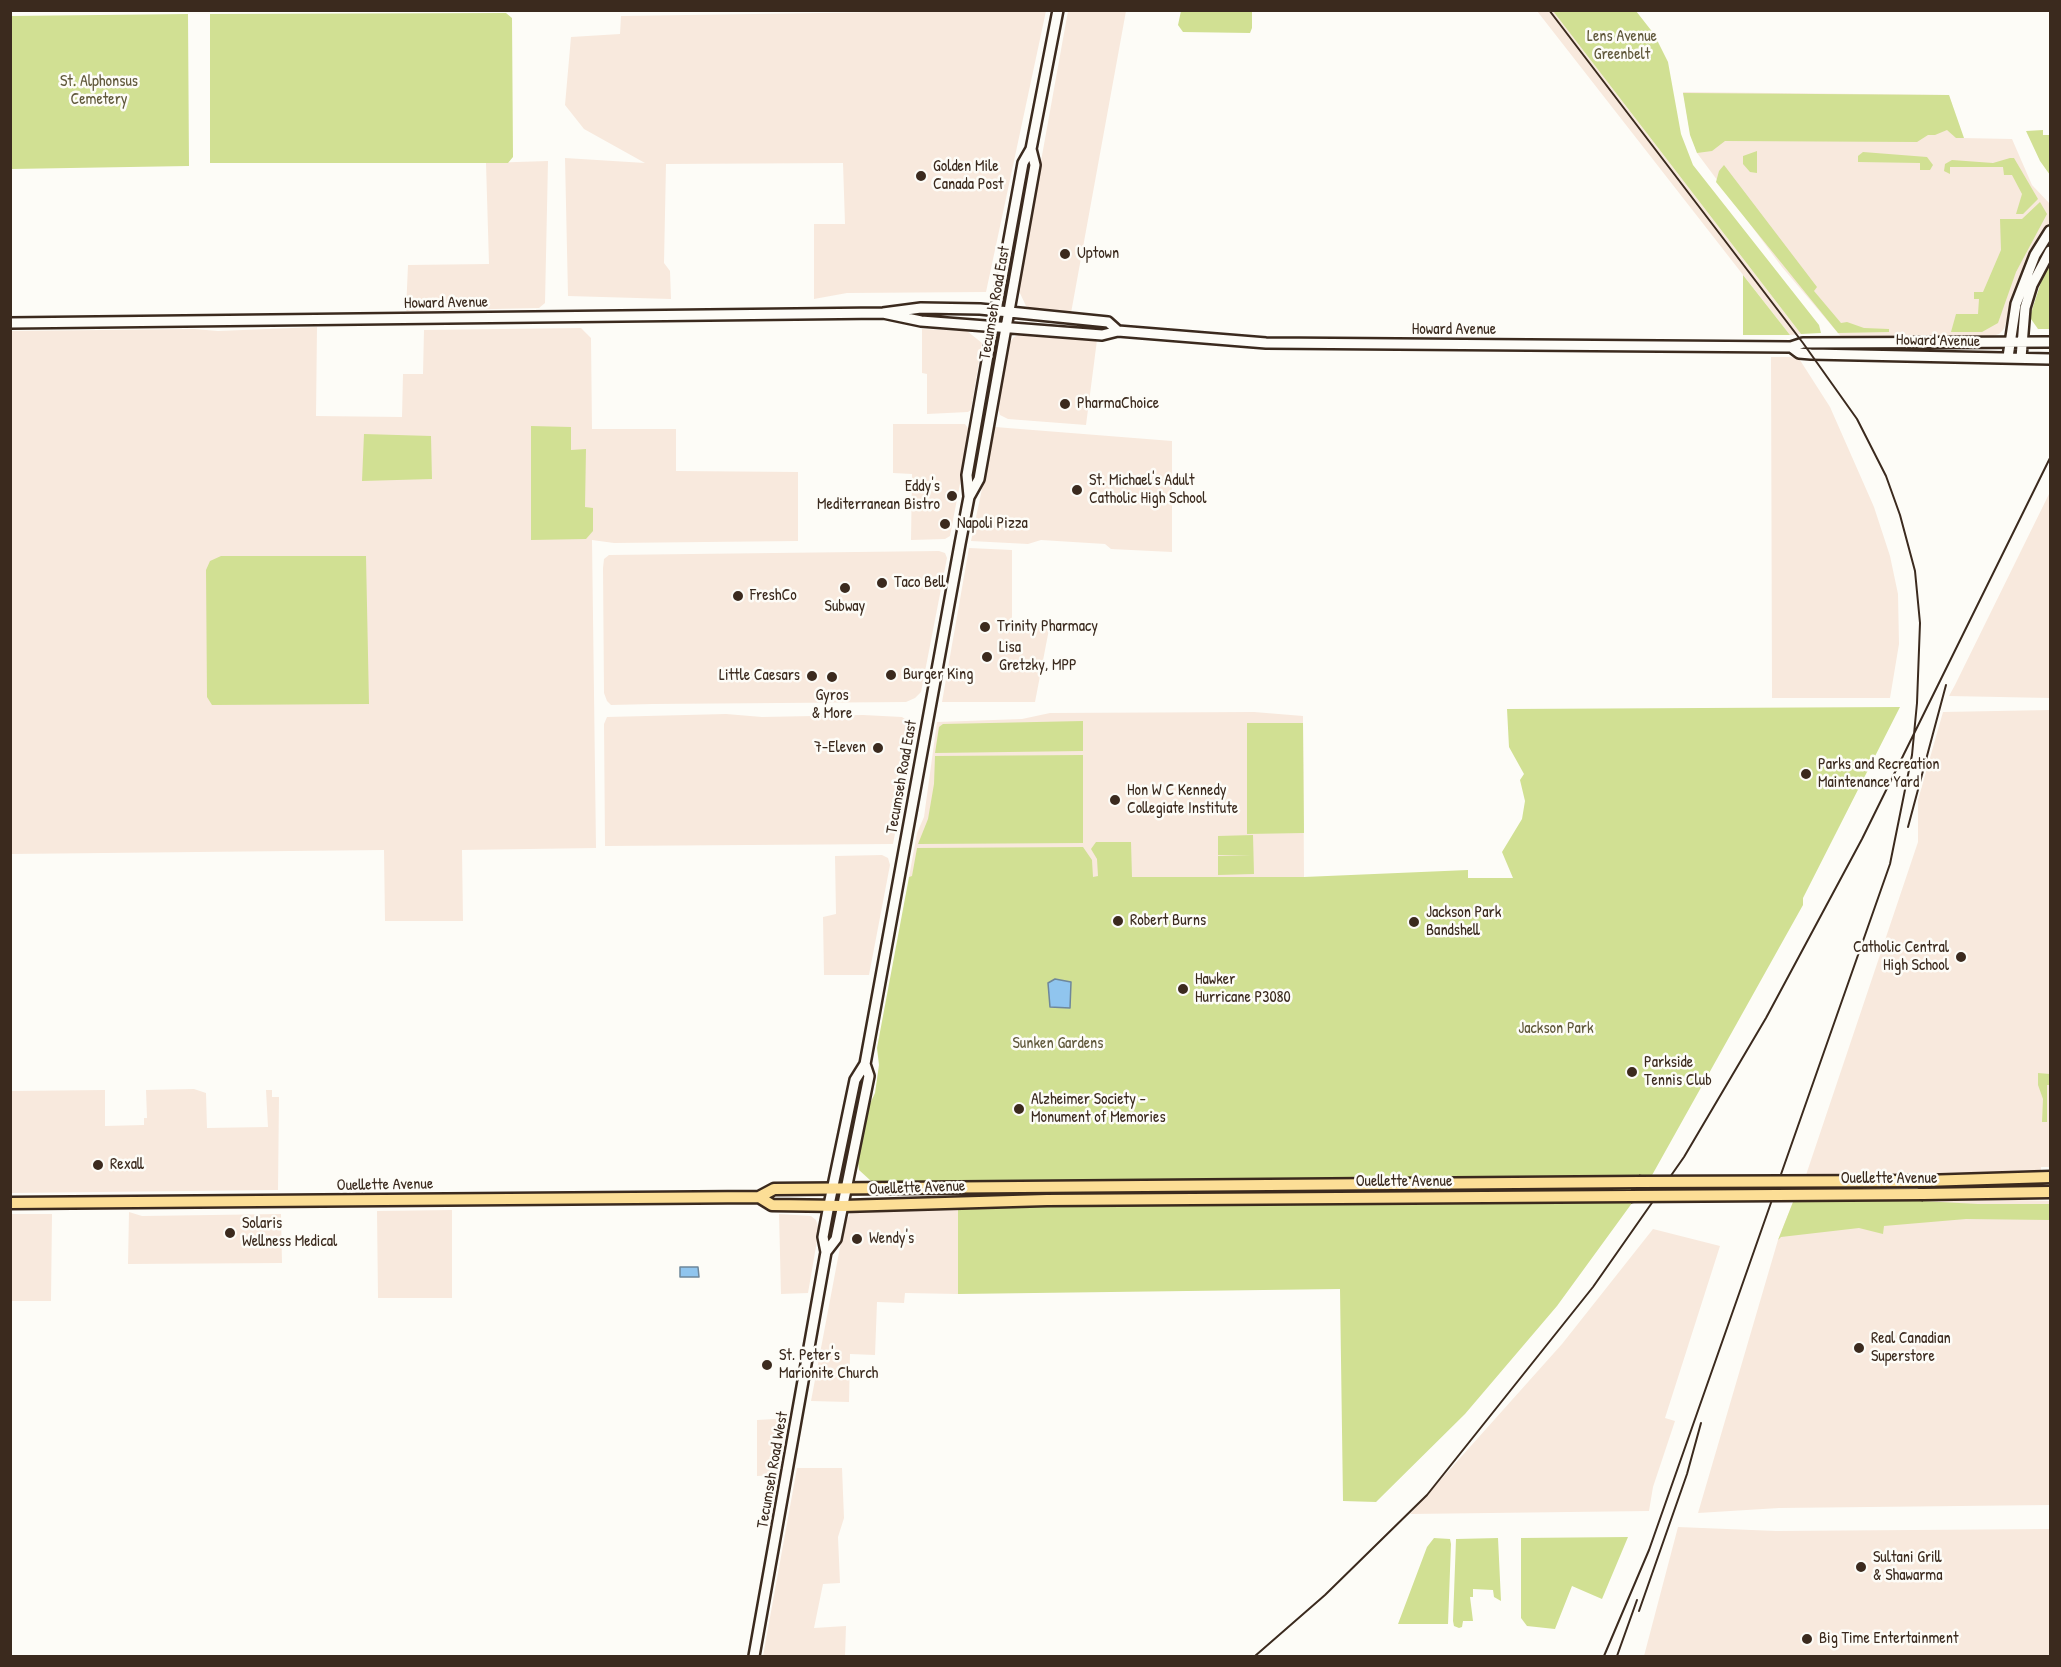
<!DOCTYPE html>
<html>
<head>
<meta charset="utf-8">
<style>
  body { margin:0 }
  #map { position:relative; width:2061px; height:1667px; overflow:hidden; background:#fdfcf7; font-family:"Patrick Hand",sans-serif }
  canvas { display:block }
  .frame { position:absolute; inset:0; border:12px solid #3b2a1e; pointer-events:none }
</style>
</head>
<body>
<div id="map">
<canvas width="2061" height="1667"></canvas>
<div class="frame"></div>
</div>
<script>
const c = document.querySelector('canvas').getContext('2d');
c.lineJoin = 'round';
function fill(path, color) {
  c.fillStyle = color;
  c.fill(path, 'evenodd');
}
function toPath(rows) {
  const path = new Path2D();
  for (const r of rows) {
    path.moveTo(r[0], r[1]);
    for (let i = 2; i < r.length; i += 2) path.lineTo(r[i], r[i + 1]);
  }
  return path;
}
function stroke(path, color, width, dash) {
  c.strokeStyle = color;
  c.lineWidth = width;
  c.lineCap = dash ? 'butt' : 'round';
  c.setLineDash(dash || []);
  c.stroke(path);
}
function drawText(font, color, halo, rows, align = 'center') {
  c.font = font + ' "Patrick Hand",sans-serif';
  c.lineWidth = 5;
  c.setLineDash([]);
  c.textBaseline = 'middle';
  c.strokeStyle = halo;
  c.fillStyle = color;
  for (const [text, x, y, turn = 0] of rows) {
    c.save();
    c.translate(x, y);
    c.rotate((+turn || 0) * Math.PI / 180);
    c.textAlign = isNaN(turn) ? turn : align;
    if (halo) c.strokeText(text, 0, 0);
    c.fillText(text, 0, 0);
    c.restore();
  }
}
const built = toPath([
  [953,11,1046,11,986,292,847,293,814,299,814,224,845,224,843,163,666,164,664,263,670,271,671,299,568,296,565,158,645,163,584,129,565,105,571,37,620,34,621,16],
  [1068,11,1126,11,1071,313,1033,309,1026,306,1018,289],
  [1537,11,1553,11,1801,334,1790,335],
  [1683,92,1949,95,1962,138,2012,139,2032,185,2050,204,2050,222,2021,275,2004,329,1999,334,1986,338,1843,339,1782,267,1697,153,1690,132],
  [548,161,545,303,539,308,406,311,408,265,489,264,486,163],
  [317,327,316,416,402,417,403,374,423,374,424,330,581,328,591,338,592,429,676,429,676,471,798,472,798,541,614,543,592,540,596,848,462,850,463,921,385,921,384,850,11,854,11,331,194,329,218,331],
  [922,329,967,331,982,343,971,410,968,412,927,414,927,374,922,373],
  [1025,332,1097,340,1086,425,1008,419,1000,415,998,409,1010,342,1014,337],
  [1771,357,1798,357,1830,407,1874,507,1890,556,1898,594,1899,644,1890,698,1772,698],
  [893,424,965,424,970,431,950,536,945,539,911,540,912,474,893,473],
  [995,427,1172,441,1172,552,1111,549,1105,544,1041,540,1028,544,971,541],
  [2050,492,2050,698,1949,696,1955,685],
  [969,548,1012,550,1012,622,1050,624,1035,702,942,702],
  [939,551,945,553,947,558,921,692,915,698,906,702,653,704,611,705,607,701,604,693,603,568,604,559,609,555],
  [2050,710,2050,1167,2041,1167,2041,1172,1806,1175,1918,842,1918,800,1943,712],
  [1254,712,1303,716,1304,877,909,877,917,833,924,817,937,722,1022,719,1050,713],
  [726,714,762,717,863,715,902,717,908,721,914,733,893,844,605,846,604,724,607,717],
  [882,855,888,858,890,865,869,975,824,975,823,917,836,914,835,856],
  [194,1089,206,1093,207,1128,268,1127,266,1090,272,1090,272,1097,279,1097,278,1190,11,1193,11,1091,105,1090,105,1126,144,1125,144,1118,147,1118,146,1090],
  [1944,1198,2050,1201,2050,1505,1779,1508,1698,1513,1778,1240,1793,1202],
  [958,1207,958,1294,905,1293,904,1303,877,1302,875,1355,850,1354,849,1402,811,1401,844,1226,852,1210],
  [452,1210,452,1298,378,1298,377,1211],
  [129,1212,142,1216,281,1214,282,1263,128,1264],
  [11,1214,52,1214,51,1301,11,1301],
  [779,1214,811,1216,816,1220,819,1229,808,1293,781,1294],
  [1653,1229,1720,1246,1665,1418,1675,1421,1653,1487,1649,1511,1410,1514,1562,1344],
  [775,1419,783,1422,785,1429,777,1475,757,1476,757,1420],
  [797,1468,842,1468,844,1518,838,1537,840,1583,823,1584,814,1628,846,1626,845,1656,763,1656],
  [1678,1527,1776,1531,2050,1529,2050,1656,1644,1656]
]);
const green = toPath([
  [1181,11,1252,11,1252,28,1250,33,1183,32,1178,25],
  [1553,11,1636,11,1654,34,1668,62,1681,134,1693,165,1819,325,1821,333,1801,334],
  [506,13,512,18,513,157,508,163,210,163,210,14],
  [188,14,189,166,11,169,11,16],
  [1683,93,1949,95,1964,138,1956,138,1947,130,1935,135,1928,135,1917,142,1725,141,1712,151,1697,153,1690,135],
  [2043,130,2043,135,2050,135,2050,175,2040,161,2026,131],
  [1757,151,1757,173,1750,172,1743,164,1743,156],
  [1863,152,1927,157,1933,165,1930,170,1920,170,1920,163,1858,162,1858,156],
  [2010,158,2014,158,2038,199,2023,214,2016,214,2022,194,2012,175,2004,175,2003,167,1950,167,1950,174,1944,171,1945,164,1952,160,1993,163],
  [1724,165,1817,287,1814,291,1841,323,1847,322,1864,328,1889,329,1889,332,1838,333,1716,182,1719,171],
  [2040,202,2047,214,2016,272,1998,323,1982,332,1951,332,1956,314,1978,314,1979,299,1974,299,1974,292,1983,292,2001,250,2000,219,2022,219],
  [2050,265,2050,329,2038,329,2031,319,2031,313,2042,279],
  [1743,275,1790,335,1743,335],
  [531,426,571,427,571,450,586,449,585,507,593,508,593,531,586,539,531,540],
  [364,434,431,436,432,479,362,481],
  [221,556,366,556,369,704,212,705,207,697,206,570,210,561],
  [1900,707,1803,898,1803,905,1651,1177,1557,1306,1465,1414,1376,1502,1343,1501,1340,1289,958,1294,958,1207,1492,1203,1506,1178,963,1182,871,1181,859,1170,858,1163,867,1110,875,1093,879,1065,877,1048,909,877,912,876,917,848,1083,847,1092,860,1093,877,1098,876,1097,859,1091,849,1096,842,1131,842,1132,877,1304,877,1468,870,1468,878,1513,878,1502,852,1522,819,1525,801,1520,780,1524,774,1509,747,1507,709],
  [1083,721,1083,751,935,753,939,727,943,724],
  [1247,723,1303,723,1304,833,1247,834],
  [1083,755,1083,843,918,844,928,819,934,784,935,756],
  [1253,835,1254,874,1218,875,1218,856,1251,855,1218,855,1218,836],
  [2038,1073,2050,1074,2050,1085,2047,1085,2047,1122,2042,1122,2043,1099,2038,1085],
  [1922,1198,1922,1201,1978,1204,2050,1204,2050,1220,1966,1219,1884,1226,1883,1234,1859,1228,1781,1237,1778,1240,1793,1202],
  [1628,1537,1602,1599,1572,1586,1555,1629,1527,1626,1521,1618,1521,1538],
  [1434,1538,1450,1539,1451,1544,1448,1624,1398,1624,1427,1547],
  [1498,1538,1501,1601,1494,1597,1493,1590,1473,1589,1473,1597,1470,1597,1473,1621,1463,1621,1462,1627,1459,1628,1454,1626,1453,1621,1456,1539]
]);
const water = toPath([
  [1055,979,1071,982,1070,1008,1050,1007,1048,983,1055,979],
  [680,1267,698,1267,699,1277,680,1277,680,1267]
]);
const secondary = toPath([
  [883,313,921,321,1102,335,1118,331,1266,343,1791,347,1803,343,2050,342],
  [10,323,883,313,921,308,980,309,1108,322,1118,331],
  [1791,347,1799,353,1811,354,2050,359],
  [2008,357,2016,304,2035,255,2050,231],
  [2021,358,2025,308,2032,285,2050,251],
  [969,496,967,475,991,338,1023,163,1031,149,1058,10],
  [826,1252,836,1239,869,1076,865,1064],
  [754,1656,826,1252,823,1237,829,1205,855,1080,865,1064,960,544,969,497,979,479,1035,165,1031,149]
]);
const primary = toPath([
  [1924,1181,2050,1177],
  [1923,1194,2050,1192],
  [759,1197,772,1205,843,1206,1047,1200,1631,1196],
  [10,1203,759,1197,774,1189,1639,1182]
]);
const rail = toPath([
  [1549,10,1803,343,1857,419,1886,476,1900,515,1915,571,1920,623,1917,703,1912,755,1890,864,1649,1550,1604,1656],
  [1908,827,1946,685],
  [1639,1611,1687,1474,1701,1423],
  [1255,1656,1325,1595,1427,1495,1593,1287,1684,1157,1766,1018,1862,839,2050,458],
  [1617,1656,1637,1600]
]);
const primaryBridge = toPath([
  [1639,1182,1924,1181],
  [1631,1196,1923,1194]
]);
const markers = [
  [921,176,6,"#3b2a1e"],
  [1065,254,6,"#3b2a1e"],
  [1065,404,6,"#3b2a1e"],
  [1077,490,6,"#3b2a1e"],
  [952,496,6,"#3b2a1e"],
  [945,524,6,"#3b2a1e"],
  [882,583,6,"#3b2a1e"],
  [845,588,6,"#3b2a1e"],
  [738,596,6,"#3b2a1e"],
  [985,627,6,"#3b2a1e"],
  [987,657,6,"#3b2a1e"],
  [891,675,6,"#3b2a1e"],
  [812,676,6,"#3b2a1e"],
  [832,677,6,"#3b2a1e"],
  [878,748,6,"#3b2a1e"],
  [1806,774,6,"#3b2a1e"],
  [1115,800,6,"#3b2a1e"],
  [1118,921,6,"#3b2a1e"],
  [1414,922,6,"#3b2a1e"],
  [1961,957,6,"#3b2a1e"],
  [1183,989,6,"#3b2a1e"],
  [1632,1072,6,"#3b2a1e"],
  [1019,1109,6,"#3b2a1e"],
  [98,1165,6,"#3b2a1e"],
  [230,1233,6,"#3b2a1e"],
  [857,1239,6,"#3b2a1e"],
  [1859,1348,6,"#3b2a1e"],
  [767,1365,6,"#3b2a1e"],
  [1861,1567,6,"#3b2a1e"],
  [1807,1639,6,"#3b2a1e"]
];
const parkNames = [
  ["Lens Avenue",1622,37],
  ["Greenbelt",1622,55],
  ["St. Alphonsus",99,82],
  ["Cemetery",99,100],
  ["Jackson Park",1556,1029],
  ["Sunken Gardens",1058,1044]
];
const poiNames = [
  ["Golden Mile",933,167],
  ["Canada Post",933,185],
  ["Uptown",1077,254],
  ["PharmaChoice",1077,404],
  ["St. Michael's Adult",1089,481],
  ["Catholic High School",1089,499],
  ["Eddy's",940,487,"right"],
  ["Mediterranean Bistro",940,505,"right"],
  ["Napoli Pizza",957,524],
  ["Taco Bell",894,583],
  ["FreshCo",750,596],
  ["Subway",845,607,"center"],
  ["Trinity Pharmacy",997,627],
  ["Lisa",999,648],
  ["Gretzky, MPP",999,666],
  ["Burger King",903,675],
  ["Little Caesars",800,676,"right"],
  ["Gyros",832,696,"center"],
  ["& More",832,714,"center"],
  ["7-Eleven",866,748,"right"],
  ["Parks and Recreation",1818,765],
  ["Maintenance Yard",1818,783],
  ["Hon W C Kennedy",1127,791],
  ["Collegiate Institute",1127,809],
  ["Jackson Park",1426,913],
  ["Bandshell",1426,931],
  ["Robert Burns",1130,921],
  ["Catholic Central",1949,948,"right"],
  ["High School",1949,966,"right"],
  ["Hawker",1195,980],
  ["Hurricane P3080",1195,998],
  ["Parkside",1644,1063],
  ["Tennis Club",1644,1081],
  ["Alzheimer Society -",1031,1100],
  ["Monument of Memories",1031,1118],
  ["Rexall",110,1165],
  ["Solaris",242,1224],
  ["Wellness Medical",242,1242],
  ["Wendy's",869,1239],
  ["Real Canadian",1871,1339],
  ["Superstore",1871,1357],
  ["St. Peter's",779,1356],
  ["Marionite Church",779,1374],
  ["Sultani Grill",1873,1558],
  ["& Shawarma",1873,1576],
  ["Big Time Entertainment",1819,1639]
];
const streetNames = [
  ["Howard Avenue",446,303,-1],
  ["Tecumseh Road East",995,303,-80],
  ["Howard Avenue",1454,330],
  ["Howard Avenue",1938,341,1],
  ["Tecumseh Road East",902,777,-80],
  ["Ouellette Avenue",1889,1179],
  ["Ouellette Avenue",1404,1182],
  ["Ouellette Avenue",385,1185,-1],
  ["Ouellette Avenue",917,1188,-2],
  ["Tecumseh Road West",773,1470,-80]
];
fill(built, '#f8e9dd');
fill(green, '#d1e093');
fill(water, '#90c5ee');
stroke(water, '#6e879b', 1.5);
stroke(secondary, '#3b2a1e', 14);
stroke(primary, '#3b2a1e', 15);
stroke(secondary, '#fdfcf7', 9);
stroke(primary, '#fcde96', 10);
stroke(rail, '#3b2a1e', 2);
stroke(primaryBridge, '#3b2a1e', 15, []);
stroke(primaryBridge, '#fcde96', 10);
for (const [x, y, r, color] of markers) {
  const dot = new Path2D();
  dot.arc(x, y, r, 0, 2 * Math.PI);
  c.fillStyle = color;
  c.fill(dot);
  stroke(dot, '#fdfcf7', 2);
}
drawText('16px', '#60583b', '#fdfcf7', parkNames);
drawText('16px', '#3b2a1e', '#fdfcf7', poiNames, 'left');
drawText('16px', '#3b2a1e', '#fdfcf7', streetNames);
</script>
</body>
</html>
